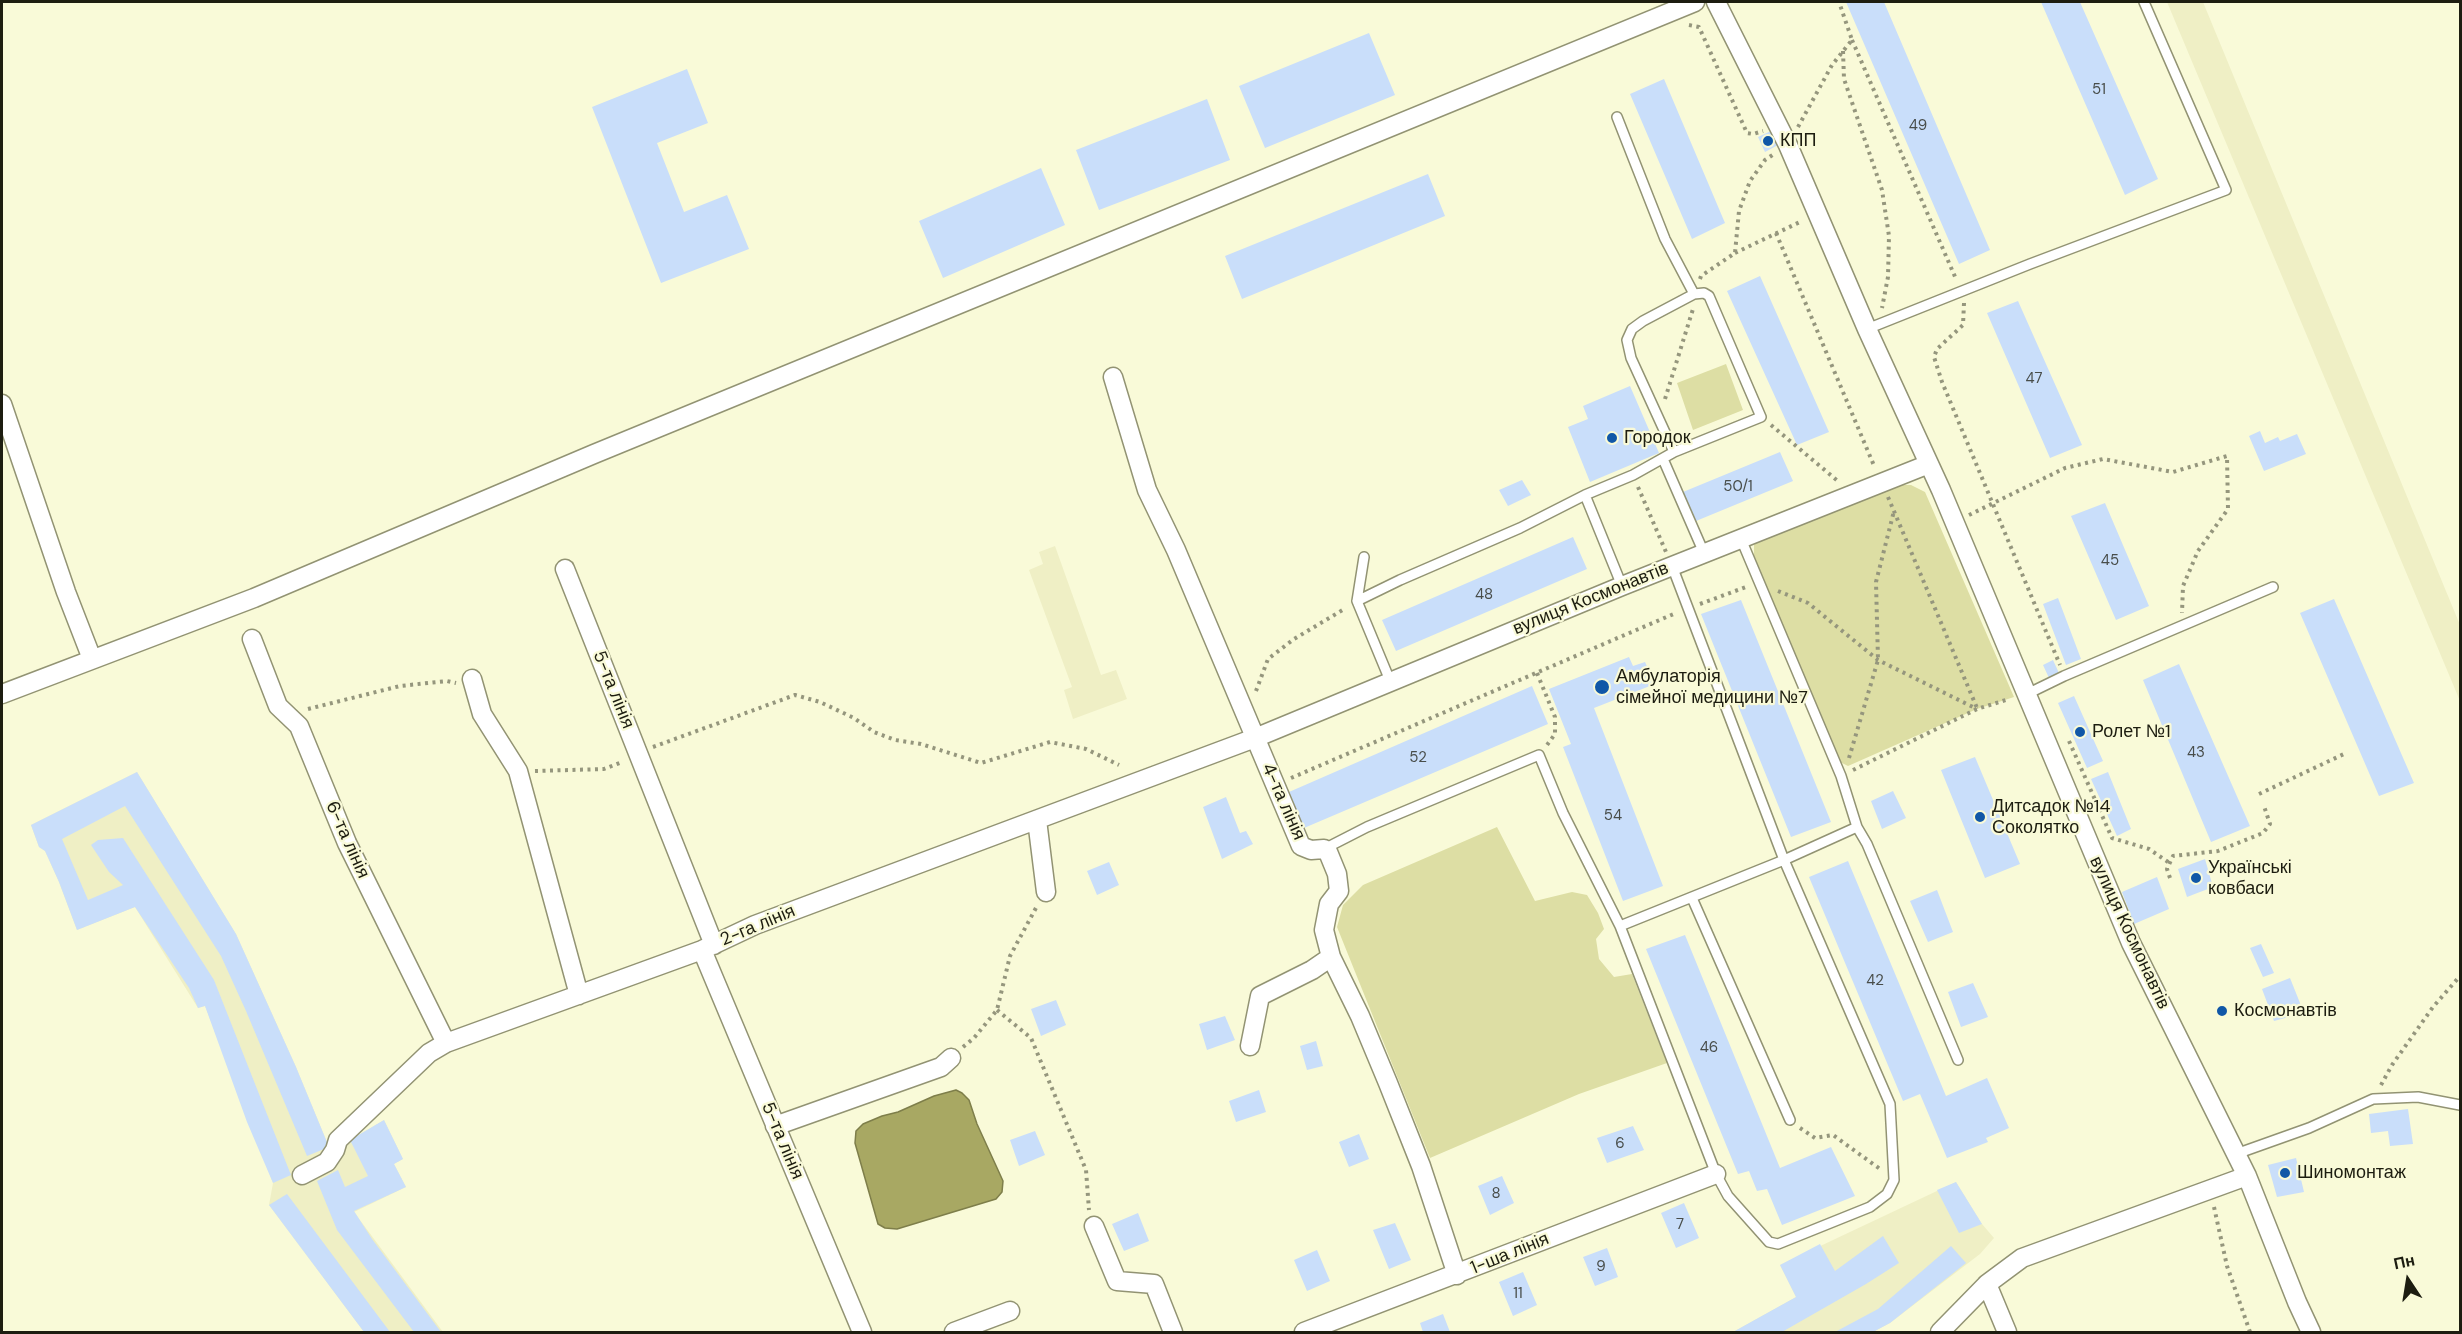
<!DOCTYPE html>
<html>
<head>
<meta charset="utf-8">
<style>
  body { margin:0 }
  #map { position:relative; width:2462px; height:1334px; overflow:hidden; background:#f9fad8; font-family:"DM Sans",sans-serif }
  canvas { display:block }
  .frame { position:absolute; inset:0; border:3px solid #1d1d10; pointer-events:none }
  .north { position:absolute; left:2378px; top:1250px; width:60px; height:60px; -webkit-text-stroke:4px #f9fad8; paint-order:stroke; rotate:348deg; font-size:16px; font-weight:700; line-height:24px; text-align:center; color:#1d1d10 }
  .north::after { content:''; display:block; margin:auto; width:21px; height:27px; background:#1d1d10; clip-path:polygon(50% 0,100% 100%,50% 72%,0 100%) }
</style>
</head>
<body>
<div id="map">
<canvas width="2462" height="1334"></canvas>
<div class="frame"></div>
<div class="north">Пн</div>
</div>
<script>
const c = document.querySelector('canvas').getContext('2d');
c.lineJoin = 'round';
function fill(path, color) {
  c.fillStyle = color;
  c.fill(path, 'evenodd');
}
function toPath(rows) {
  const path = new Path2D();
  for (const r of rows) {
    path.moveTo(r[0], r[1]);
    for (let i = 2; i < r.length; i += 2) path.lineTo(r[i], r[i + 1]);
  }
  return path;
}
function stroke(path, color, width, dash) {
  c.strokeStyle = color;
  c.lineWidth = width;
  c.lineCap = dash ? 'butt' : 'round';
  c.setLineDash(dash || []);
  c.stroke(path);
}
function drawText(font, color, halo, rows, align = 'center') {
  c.font = font + ' "DM Sans",sans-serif';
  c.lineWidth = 4.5;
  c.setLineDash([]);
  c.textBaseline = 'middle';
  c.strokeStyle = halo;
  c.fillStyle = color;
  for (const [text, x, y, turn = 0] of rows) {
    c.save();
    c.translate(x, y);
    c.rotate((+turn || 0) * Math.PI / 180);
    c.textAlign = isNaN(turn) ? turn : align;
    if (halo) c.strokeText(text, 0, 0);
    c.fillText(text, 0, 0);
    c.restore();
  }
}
const built = toPath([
  [2167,2,2203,2,2460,625,2460,701],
  [1055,546,1101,675,1116,670,1127,699,1073,719,1064,690,1072,687,1029,570,1043,564,1039,552],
  [137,772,236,934,296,1067,329,1147,350,1140,384,1120,403,1159,394,1164,406,1187,354,1212,443,1332,364,1332,269,1205,273,1183,205,1006,198,1008,135,907,77,930,59,882,45,851,39,847,31,825],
  [1956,1182,1982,1224,1994,1238,1980,1254,1890,1323,1873,1332,1733,1332,1796,1297,1780,1265]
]);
const green = toPath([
  [1726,364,1743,410,1693,430,1677,383],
  [1899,485,1911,485,1925,492,2014,697,1977,709,1848,766,1840,762,1754,556,1754,545,1758,540],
  [1497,827,1535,901,1572,892,1587,895,1598,913,1604,929,1596,939,1599,959,1614,977,1632,974,1667,1063,1579,1094,1430,1158,1337,927,1343,905,1363,885]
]);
const water = toPath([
  [956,1090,962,1093,969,1100,977,1124,1003,1181,1002,1192,996,1199,897,1229,885,1228,878,1224,855,1143,856,1131,863,1124,882,1116,898,1112,934,1096,956,1090]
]);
const building = toPath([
  [1846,2,1884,2,1990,250,1959,264],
  [2041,2,2080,2,2158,179,2125,195],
  [1369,33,1395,95,1265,148,1239,86],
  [687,69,708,123,657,143,684,212,727,195,749,249,661,283,592,107],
  [1664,79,1725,223,1692,239,1630,94],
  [1207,99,1230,160,1099,210,1076,150],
  [1771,131,1778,145,1765,152,1758,137],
  [1041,168,1065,225,943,278,919,221],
  [1428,174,1445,216,1242,299,1225,256],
  [1760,276,1829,432,1797,445,1727,291],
  [2018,301,2082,445,2050,458,1987,313],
  [1630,386,1659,453,1590,482,1568,427,1588,419,1583,406],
  [2260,431,2265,443,2278,437,2280,441,2297,434,2306,454,2264,471,2249,436],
  [1780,452,1793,481,1696,521,1683,492],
  [1522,480,1531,495,1508,506,1499,490],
  [2105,503,2149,606,2116,620,2071,516],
  [1573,537,1587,569,1396,651,1382,620],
  [2058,598,2081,659,2066,665,2043,604],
  [2334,599,2414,783,2379,796,2300,613],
  [1741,600,1831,822,1791,837,1701,614],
  [1629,657,1633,666,1645,662,1655,684,1594,708,1663,886,1623,901,1563,747,1571,744,1549,689],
  [2053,660,2059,673,2049,678,2043,665],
  [2179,664,2250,826,2211,842,2143,680],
  [1532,686,1548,724,1304,828,1289,792],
  [2074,696,2103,761,2087,768,2058,703],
  [1975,757,2020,864,1985,878,1941,770],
  [137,772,236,934,296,1067,329,1147,307,1156,246,1011,221,956,125,806,62,839,88,900,123,885,109,872,91,845,98,840,123,838,214,980,291,1175,273,1183,247,1122,205,1006,198,1008,189,988,135,907,77,930,59,882,45,851,39,847,31,825],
  [2108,772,2131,829,2117,836,2091,779],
  [1893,791,1906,818,1882,829,1871,801],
  [1226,797,1240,833,1246,831,1253,844,1222,859,1203,807],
  [2205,859,2213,887,2187,897,2178,869],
  [1848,861,1946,1096,1987,1078,2009,1128,1986,1138,1988,1142,1947,1158,1920,1094,1903,1101,1809,877],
  [1109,862,1119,885,1097,895,1087,871],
  [2157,877,2169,909,2134,924,2122,892],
  [1937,890,1953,932,1928,942,1910,901],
  [1685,935,1780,1168,1831,1147,1855,1196,1782,1225,1767,1189,1757,1191,1749,1171,1738,1174,1646,949],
  [2261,944,2274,973,2263,977,2250,948],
  [2290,978,2304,1013,2274,1021,2262,989],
  [1973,983,1988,1017,1961,1027,1948,992],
  [1056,1000,1066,1025,1041,1036,1031,1009],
  [1225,1016,1235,1040,1207,1050,1199,1024],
  [1316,1041,1323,1066,1307,1070,1300,1046],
  [1259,1090,1266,1112,1236,1122,1229,1101],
  [2408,1109,2413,1144,2390,1146,2388,1131,2371,1133,2369,1114],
  [384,1120,403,1159,394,1164,406,1187,354,1211,372,1239,441,1332,414,1332,337,1230,317,1181,338,1170,345,1187,368,1176,350,1140],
  [1633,1126,1644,1150,1607,1163,1597,1138],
  [1035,1131,1045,1155,1019,1166,1010,1140],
  [1359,1134,1369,1159,1349,1167,1339,1142],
  [2296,1158,2304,1192,2277,1197,2268,1165],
  [1502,1176,1514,1203,1490,1215,1478,1186],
  [1956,1182,1982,1224,1959,1233,1937,1190],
  [287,1194,390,1332,364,1332,269,1205],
  [1684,1203,1699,1238,1676,1248,1661,1213],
  [1138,1213,1149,1241,1124,1251,1112,1224],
  [1395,1223,1411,1260,1389,1269,1373,1230],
  [1883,1236,1899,1263,1866,1284,1782,1332,1733,1332,1796,1297,1780,1265,1820,1244,1835,1271],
  [1951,1246,1966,1263,1890,1323,1873,1332,1835,1332,1878,1309],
  [1607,1248,1618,1277,1595,1286,1583,1257],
  [1317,1250,1330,1281,1307,1291,1294,1260],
  [1523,1272,1537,1305,1513,1316,1499,1282],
  [1443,1314,1450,1332,1423,1332,1420,1323]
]);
const path = toPath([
  [1689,25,1699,27,1747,133,1753,134,1763,131],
  [1852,40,1956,279],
  [1843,51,1844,79,1882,190,1889,236,1888,277,1882,308],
  [1798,127,1832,65,1852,40,1839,2],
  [1776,233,1875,468],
  [1735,253,1802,221],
  [1700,279,1701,276,1735,253,1739,211,1750,181,1765,160,1774,154],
  [1964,303,1963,325,1937,349,1934,357,1942,382,2060,665],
  [1665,399,1693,309],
  [1771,425,1839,482],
  [1638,487,1666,552],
  [1888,497,1977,708],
  [1969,515,2065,468,2103,459,2173,472,2227,456,2228,509,2198,551,2183,586,2182,613],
  [1778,591,1808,603,1878,660,1977,709],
  [1700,604,1746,587],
  [1537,673,1555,717,1555,734,1547,745],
  [1256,691,1268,659,1294,639,1346,608],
  [308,709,400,686,447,681,456,683],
  [2069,741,2112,838,2149,849,2168,862],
  [653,747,795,695,820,702,854,718,874,732,895,740,921,744,981,763,1050,742,1086,749,1119,765],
  [1849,758,1878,660,1876,582,1894,511],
  [1853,770,1977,709,2009,699],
  [535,771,604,769,622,762],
  [1291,778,1676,613],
  [2259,794,2344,754],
  [2170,878,2167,869,2173,856,2218,851,2263,833,2270,824,2264,806],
  [997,1010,1031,1038,1086,1170,1089,1210],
  [963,1047,974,1038,997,1010,1010,956,1037,906],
  [2381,1085,2392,1065,2433,1007,2460,976],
  [1800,1128,1815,1138,1833,1135,1880,1169],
  [2214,1207,2227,1266,2250,1332]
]);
const lane = toPath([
  [1867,329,2030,264,2226,190,2144,2],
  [1674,452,1631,358,1627,340,1632,329,1643,321,1694,294],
  [1663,459,1704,553],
  [1585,495,1622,586],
  [1741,539,1841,776,1857,827,1867,844,1958,1060],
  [1357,601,1364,557],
  [1391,683,1357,601,1400,580,1520,528,1585,495,1633,475,1674,452,1761,417,1709,296,1704,293,1694,294,1665,239,1617,117],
  [2025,695,2064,676,2273,587],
  [1324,849,1367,827,1539,755,1563,813,1620,926,1716,1174,1728,1196,1769,1242,1778,1244,1870,1207,1887,1194,1894,1180,1890,1104,1784,860,1672,566],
  [1692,898,1790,1120],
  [1620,926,1784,860,1857,827],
  [2236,1154,2309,1128,2373,1099,2418,1097,2460,1105]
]);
const street = toPath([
  [1716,2,1788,145,1867,329,1941,490,2131,943,2247,1176,2297,1302,2311,1332],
  [1113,377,1147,490,1176,550,1301,846,1311,850,1324,849,1328,852,1337,874,1339,891,1329,904,1324,930,1331,957,1360,1016,1388,1083,1421,1166,1457,1275],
  [2,404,66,592,92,659],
  [565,569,714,945],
  [252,639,278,706,299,726,347,843,446,1043],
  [472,679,482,714,518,771,579,995],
  [2,694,254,598,594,454,1695,2],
  [1037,820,1046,892],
  [702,950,862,1332],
  [1250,1046,1260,996,1312,970,1331,957],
  [775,1126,941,1067,951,1058],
  [302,1175,327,1162,335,1150,338,1140,429,1053,446,1043,702,950,755,925,1255,738,1622,586,1929,464],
  [1094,1226,1117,1281,1154,1284,1173,1332],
  [1987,1284,2007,1332],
  [954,1332,1010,1311],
  [1304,1332,1716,1174],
  [1940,1332,1987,1284,2022,1258,2247,1176]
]);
const markers = [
  [1768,141,6,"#1057a7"],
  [1612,438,6,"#1057a7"],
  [1602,687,8,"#1057a7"],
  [2080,732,6,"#1057a7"],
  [1980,817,6,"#1057a7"],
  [2196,878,6,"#1057a7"],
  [2222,1011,6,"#1057a7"],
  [2285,1173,6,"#1057a7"]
];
const numberNames = [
  ["51",2099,90],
  ["49",1918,126],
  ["47",2034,379],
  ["50/1",1738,487],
  ["45",2110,561],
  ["48",1484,595],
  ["43",2196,753],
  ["52",1418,758],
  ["54",1613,816],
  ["42",1875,981],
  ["46",1709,1048],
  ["6",1620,1144],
  ["8",1496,1194],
  ["7",1680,1225],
  ["9",1601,1267],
  ["11",1518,1294]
];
const poiNames = [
  ["КПП",1780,141],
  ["Городок",1624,438],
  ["Амбулаторія",1616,677],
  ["сімейної медицини №7",1616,698],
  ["Ролет №1",2092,732],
  ["Дитсадок №14",1992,807],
  ["Соколятко",1992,828],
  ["Українські",2208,868],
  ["ковбаси",2208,889],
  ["Космонавтів",2234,1011],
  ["Шиномонтаж",2297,1173]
];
const streetNames = [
  ["вулиця Космонавтів",1591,599,-22],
  ["5-та лінія",613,690,68],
  ["4-та лінія",1283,802,66],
  ["6-та лінія",347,840,66],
  ["2-га лінія",758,926,-23],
  ["вулиця Космонавтів",2129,933,65],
  ["5-та лінія",782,1141,67],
  ["1-ша лінія",1510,1254,-22]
];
fill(built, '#efefc5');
fill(green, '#dddea4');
fill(water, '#a8a863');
stroke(water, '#7e7e4a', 1.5);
fill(building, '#c9defa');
stroke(lane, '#929373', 12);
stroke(street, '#929373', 21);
stroke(path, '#95967d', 4, [3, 4.5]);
stroke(lane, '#fff', 9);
stroke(street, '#fff', 18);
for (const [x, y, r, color] of markers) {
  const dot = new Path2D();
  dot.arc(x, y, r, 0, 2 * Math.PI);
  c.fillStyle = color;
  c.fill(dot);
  stroke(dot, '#f9fad8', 2);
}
drawText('15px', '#484d4a', null, numberNames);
drawText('18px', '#1d1d10', '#f9fad8', poiNames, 'left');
drawText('18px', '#1d1d10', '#f9fad8', streetNames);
</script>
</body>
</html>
